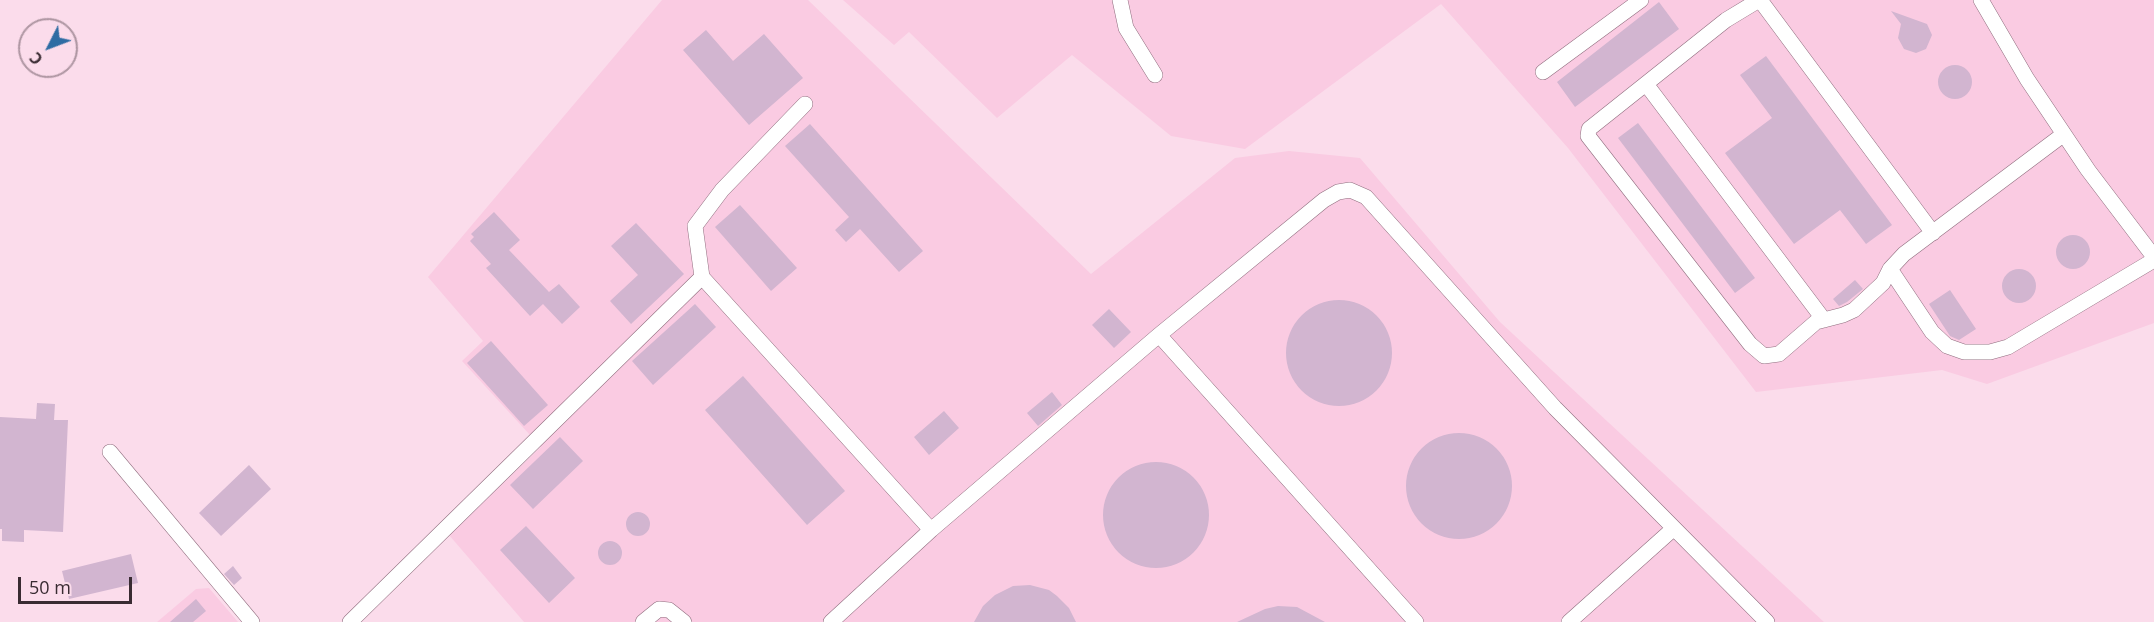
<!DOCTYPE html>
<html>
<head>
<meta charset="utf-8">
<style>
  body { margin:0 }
  #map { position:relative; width:2154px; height:622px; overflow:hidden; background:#fbdceb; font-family:"Open Sans",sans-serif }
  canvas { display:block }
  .north { position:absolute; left:18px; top:18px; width:60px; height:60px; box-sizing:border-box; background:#fbdceb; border:2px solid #ad95a1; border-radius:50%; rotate:228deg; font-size:16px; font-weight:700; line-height:24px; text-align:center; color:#392b32 }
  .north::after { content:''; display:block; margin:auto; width:21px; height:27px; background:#2e6ca3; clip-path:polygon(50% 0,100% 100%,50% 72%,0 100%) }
  .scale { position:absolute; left:18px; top:577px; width:114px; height:27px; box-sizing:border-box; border:3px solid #392b32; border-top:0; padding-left:8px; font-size:18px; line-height:21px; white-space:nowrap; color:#392b32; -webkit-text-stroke:4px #fbdceb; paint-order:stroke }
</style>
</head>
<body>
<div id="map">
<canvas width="2154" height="622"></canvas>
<div class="north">С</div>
<div class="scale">50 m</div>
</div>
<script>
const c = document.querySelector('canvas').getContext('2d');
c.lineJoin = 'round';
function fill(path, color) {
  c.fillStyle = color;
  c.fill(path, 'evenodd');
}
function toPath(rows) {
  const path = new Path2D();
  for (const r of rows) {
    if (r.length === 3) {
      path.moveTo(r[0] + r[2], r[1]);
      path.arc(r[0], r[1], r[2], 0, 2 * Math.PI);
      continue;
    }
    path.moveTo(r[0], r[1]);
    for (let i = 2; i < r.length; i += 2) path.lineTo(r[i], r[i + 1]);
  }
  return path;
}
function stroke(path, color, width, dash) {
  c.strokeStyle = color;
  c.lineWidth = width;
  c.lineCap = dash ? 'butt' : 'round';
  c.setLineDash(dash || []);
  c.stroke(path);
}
const built = toPath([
  [662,0,808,0,1091,274,1235,158,1289,151,1360,158,1500,322,1824,622,524,622,449,535,541,447,462,361,483,341,428,277],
  [843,0,2154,0,2154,323,1987,384,1942,370,1756,392,1568,148,1441,4,1245,149,1171,136,1072,55,997,118,909,32,894,45],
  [209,588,238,622,157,622,196,589]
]);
const building = toPath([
  [1659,2,1679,29,1575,107,1557,82],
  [1891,11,1927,24,1932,35,1926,49,1916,53,1904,49,1898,38,1901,24],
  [706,30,733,61,764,34,803,78,749,125,683,50],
  [1766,56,1892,225,1866,244,1840,210,1794,244,1725,153,1772,118,1740,75],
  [1955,82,17],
  [1638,123,1755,278,1735,293,1618,138],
  [810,124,923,251,899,272,860,229,846,242,835,230,849,217,785,146],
  [740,205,797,268,771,291,715,227],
  [494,212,520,240,509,250,549,292,559,284,580,307,562,324,543,304,530,316,486,268,491,264,470,241,474,237,471,234],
  [636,223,684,274,631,324,610,301,638,275,611,246],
  [2073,252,17],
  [2019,286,17],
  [1855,280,1863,289,1847,302,1839,306,1833,299],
  [1950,290,1976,329,1959,340,1950,336,1929,304],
  [1339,353,53],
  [695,304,716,327,653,385,632,361],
  [1109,309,1131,332,1114,348,1092,325],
  [491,341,548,405,524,426,467,363],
  [743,376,845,491,807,525,705,410],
  [1052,392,1062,405,1038,426,1027,413],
  [37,403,55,404,54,420,68,420,63,532,24,530,24,542,2,541,2,529,0,529,0,417,36,419],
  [944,411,959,428,929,455,914,437],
  [1459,486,53],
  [560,437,583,461,533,509,510,485],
  [1156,515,53],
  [249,465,271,489,221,536,199,513],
  [638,524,12],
  [526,526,575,578,549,603,500,550],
  [610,553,12],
  [131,554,138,583,69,599,62,571],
  [233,566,242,578,234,585,224,574],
  [1030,585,1049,590,1057,596,1069,608,1076,622,974,622,983,606,995,595,1013,586],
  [196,599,206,611,193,622,170,622],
  [1278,606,1297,607,1325,622,1237,622,1265,609]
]);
const minor = toPath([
  [1120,0,1126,28,1155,75],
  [1759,0,1726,20,1589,129,1588,136,1750,344,1764,356,1779,354,1816,322,1843,315,1854,310,1883,283,1890,269,1904,254,2064,134],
  [1760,0,1933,233],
  [1981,0,2027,79,2088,170,2154,257],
  [1543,72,1641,0],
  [1646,84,1824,320],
  [1890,269,1932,332,1947,346,1964,352,1990,352,2008,347,2154,260],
  [702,277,931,530],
  [1159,335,1416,622],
  [110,452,252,622],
  [350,622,702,277,695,226,722,190,805,104],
  [643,622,659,609,669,610,684,622],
  [831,622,931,530,1159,335,1324,200,1338,192,1350,190,1366,197,1555,408,1767,622],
  [1569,622,1673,529]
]);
fill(built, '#facbe2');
fill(building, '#d2b5d0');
stroke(minor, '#906e7f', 16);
stroke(minor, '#fff', 15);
</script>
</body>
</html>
